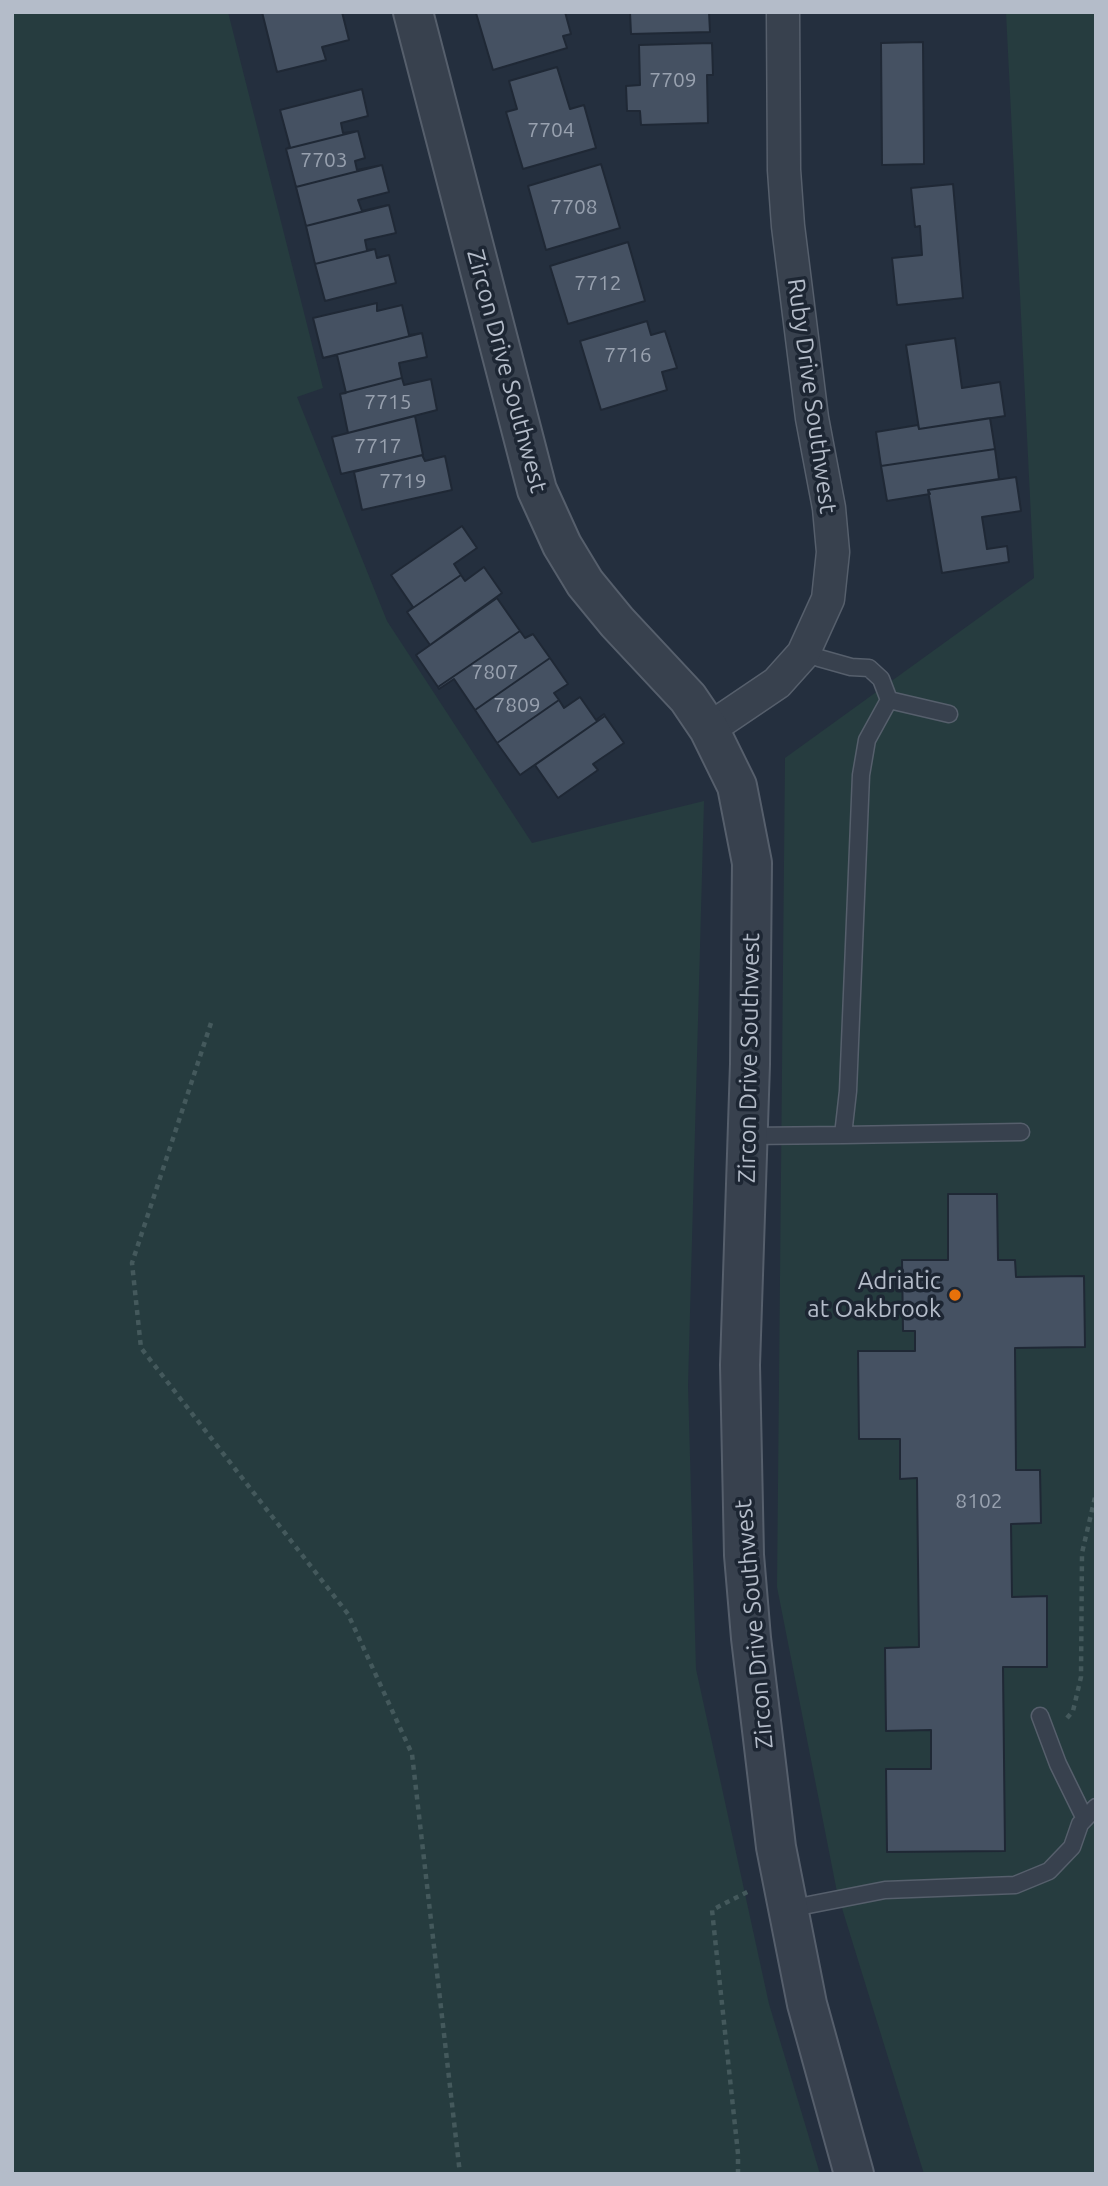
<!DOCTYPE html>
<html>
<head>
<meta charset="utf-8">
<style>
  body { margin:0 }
  #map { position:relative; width:1108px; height:2186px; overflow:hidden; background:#242f3e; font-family:Ubuntu,sans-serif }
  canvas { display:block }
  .frame { position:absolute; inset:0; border:14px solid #b4bcc9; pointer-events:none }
</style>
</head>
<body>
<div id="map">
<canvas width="1108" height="2186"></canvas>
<div class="frame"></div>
</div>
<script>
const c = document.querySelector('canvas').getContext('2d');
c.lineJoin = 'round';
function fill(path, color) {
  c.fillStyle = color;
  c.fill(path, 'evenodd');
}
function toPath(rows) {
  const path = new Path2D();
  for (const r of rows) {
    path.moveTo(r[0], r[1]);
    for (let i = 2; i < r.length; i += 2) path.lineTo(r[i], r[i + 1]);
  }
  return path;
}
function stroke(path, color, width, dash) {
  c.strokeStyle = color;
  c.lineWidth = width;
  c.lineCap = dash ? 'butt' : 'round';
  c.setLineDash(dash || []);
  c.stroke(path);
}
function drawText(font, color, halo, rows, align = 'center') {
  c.font = font + ' Ubuntu,sans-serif';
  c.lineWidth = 7;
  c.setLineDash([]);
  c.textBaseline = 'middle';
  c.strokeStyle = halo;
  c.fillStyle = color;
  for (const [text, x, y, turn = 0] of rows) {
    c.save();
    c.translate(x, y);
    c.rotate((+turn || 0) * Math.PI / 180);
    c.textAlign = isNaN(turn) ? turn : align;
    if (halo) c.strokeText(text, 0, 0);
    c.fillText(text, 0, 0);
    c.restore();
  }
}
const green = toPath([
  [12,12,228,12,323,388,297,397,387,621,532,843,704,801,688,1386,696,1669,769,2004,820,2174,12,2174],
  [1006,12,1096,12,1096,2174,924,2174,837,1892,777,1587,785,758,1034,578]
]);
const building = toPath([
  [262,12,342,12,349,40,322,47,326,60,277,72,262,12],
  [565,12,571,34,563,36,567,48,493,70,476,13,565,12],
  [630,12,709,12,710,32,631,34,630,12],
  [923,42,924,164,882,165,881,43,923,42],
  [712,43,713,75,707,75,708,123,641,125,640,111,627,111,626,86,640,85,639,45,712,43],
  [557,67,570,109,584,105,596,148,523,169,506,112,517,109,509,81,557,67],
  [362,89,368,116,341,123,343,133,358,131,286,149,290,147,280,110,362,89],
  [358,131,365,158,355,161,357,170,382,165,296,187,286,149,358,131],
  [601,164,620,228,546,250,528,186,601,164],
  [382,165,389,192,358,200,362,211,388,205,306,226,296,187,382,165],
  [953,184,963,298,897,305,892,258,922,255,920,226,915,227,911,188,953,184],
  [389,205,396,233,365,240,367,250,375,249,315,264,306,226,389,205],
  [628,242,645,301,568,324,550,266,628,242],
  [375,249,377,258,389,255,396,283,325,301,315,264,375,249],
  [377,303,377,311,402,305,409,335,422,333,323,358,313,318,377,303],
  [647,321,651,335,665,331,677,368,662,372,667,390,601,410,580,341,647,321],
  [422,333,427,357,399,363,402,378,340,394,346,393,337,355,323,358,422,333],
  [955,338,962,388,1000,382,1005,416,919,429,906,345,955,338],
  [402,378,404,385,431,379,437,410,332,437,348,433,340,394,402,378],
  [415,416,423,455,341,474,332,437,415,416],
  [990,418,995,449,881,466,876,432,918,425,919,429,990,418],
  [995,449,999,479,928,490,930,494,887,501,881,466,995,449],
  [422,455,425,461,445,456,452,490,362,510,354,472,422,455],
  [1016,477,1021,511,982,517,987,549,1007,546,1009,562,942,573,928,490,1016,477],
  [462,526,477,548,454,564,461,575,407,612,413,607,391,575,462,526],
  [484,567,502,593,430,645,407,612,461,575,465,581,484,567],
  [497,598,520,631,438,687,416,655,497,598],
  [520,631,525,638,533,634,550,658,475,710,454,679,439,689,438,687,520,631],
  [550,658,568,684,554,693,559,700,497,743,475,710,550,658],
  [580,697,596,720,604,714,605,716,520,775,497,743,559,700,564,708,580,697],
  [605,716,624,743,593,764,598,770,558,798,535,765,605,716],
  [948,1194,997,1194,998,1260,1015,1260,1016,1277,1084,1276,1085,1347,1015,1348,1016,1470,1040,1470,1041,1523,1011,1524,1012,1597,1047,1596,1047,1667,1003,1667,1005,1851,887,1852,886,1769,931,1769,931,1730,886,1731,885,1648,919,1647,917,1478,900,1479,900,1439,859,1439,858,1351,915,1351,915,1331,903,1331,902,1260,948,1260,948,1194]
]);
const path = toPath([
  [211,1023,132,1263,141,1348,348,1614,412,1754,460,2174],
  [1067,1718,1073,1711,1081,1677,1082,1553,1096,1493],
  [738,2174,738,2154,712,1910,749,1891]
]);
const service = toPath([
  [889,700,949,714],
  [843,1135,1021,1132],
  [748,1136,843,1135,848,1091,861,775,867,740,889,700,881,679,869,668,851,667,819,658,806,647],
  [1040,1716,1058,1764,1085,1819],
  [788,1909,885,1890,1015,1885,1049,1871,1072,1847,1080,1824,1096,1807]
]);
const minor = toPath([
  [709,729,777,683,803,654,828,599,833,552,829,508,812,418,788,226,784,170,783,12]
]);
const tertiary = toPath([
  [413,12,537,490,562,545,585,583,617,622,688,698,709,729,737,786,752,863,750,1064,740,1365,744,1555,751,1638,776,1847,807,2004,854,2174]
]);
const markers = [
  [955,1295,7,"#e8710a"]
];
const numberNames = [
  ["7709",673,80],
  ["7704",551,130],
  ["7703",324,160],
  ["7708",574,207],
  ["7712",598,283],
  ["7716",628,355],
  ["7715",388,402],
  ["7717",378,446],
  ["7719",403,481],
  ["7807",495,672],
  ["7809",517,705],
  ["8102",979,1501]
];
const streetNames = [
  ["Zircon Drive Southwest",507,371,75],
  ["Ruby Drive Southwest",812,396,82],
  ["Zircon Drive Southwest",749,1058,-89],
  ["Zircon Drive Southwest",754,1624,-95]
];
const poiNames = [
  ["Adriatic",941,1281],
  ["at Oakbrook",941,1309]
];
fill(green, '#263c3f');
fill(building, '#455162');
stroke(building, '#1f2835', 2);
stroke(service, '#565f6c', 19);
stroke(minor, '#565f6c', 35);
stroke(tertiary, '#565f6c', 42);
stroke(path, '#44595c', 4.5, [5, 5]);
stroke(service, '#38414e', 16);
stroke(minor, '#38414e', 32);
stroke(tertiary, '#38414e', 38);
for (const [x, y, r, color] of markers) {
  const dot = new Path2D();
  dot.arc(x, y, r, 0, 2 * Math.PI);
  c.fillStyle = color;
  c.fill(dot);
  stroke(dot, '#1d2633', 2.5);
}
drawText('21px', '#98a1af', null, numberNames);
drawText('24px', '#b4bcc9', '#1d2633', streetNames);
drawText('24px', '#b4bcc9', '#1d2633', poiNames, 'right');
</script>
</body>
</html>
